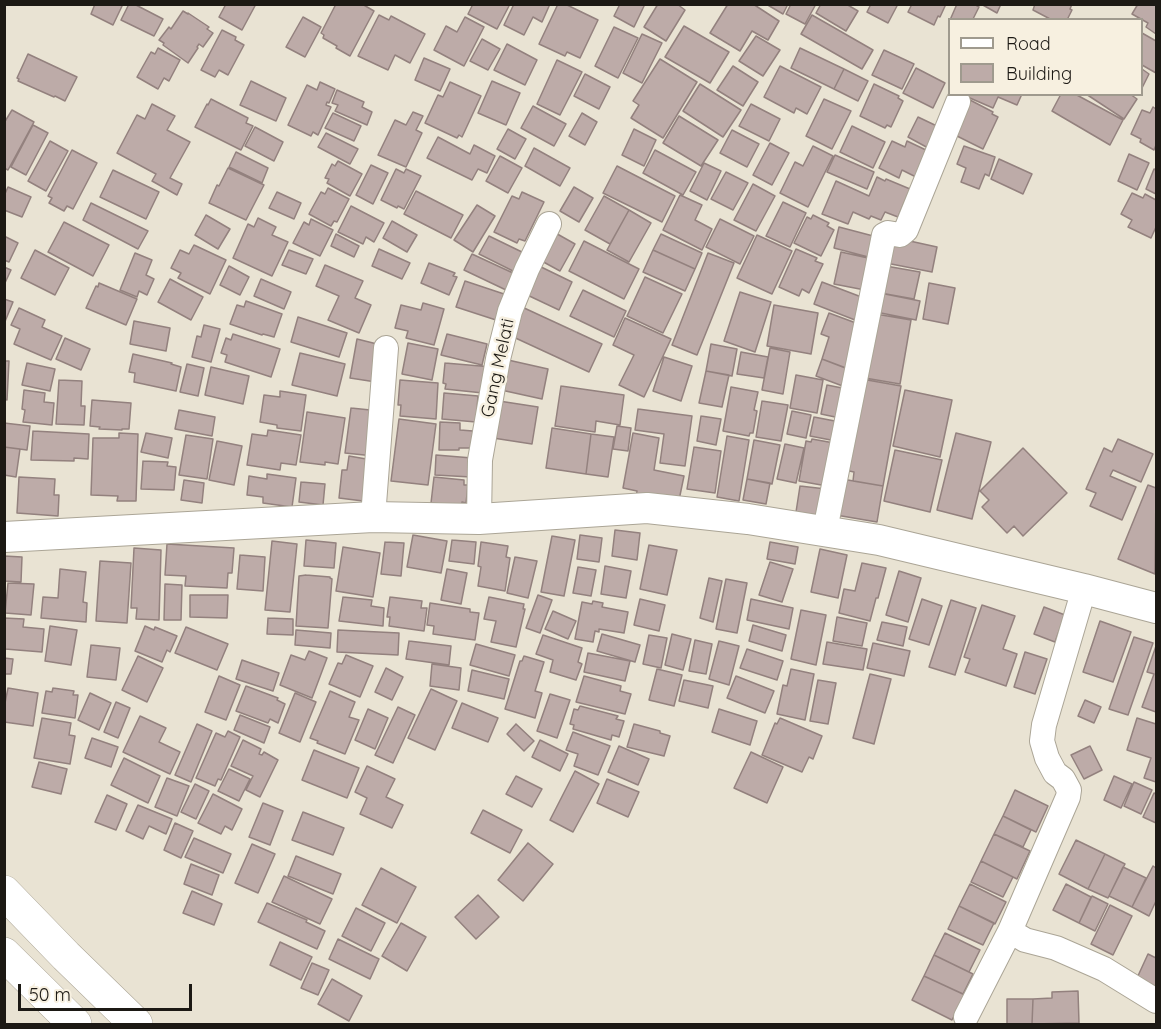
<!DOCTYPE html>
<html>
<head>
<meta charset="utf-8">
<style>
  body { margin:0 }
  #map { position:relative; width:1161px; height:1029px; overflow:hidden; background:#e9e3d3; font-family:Quicksand,sans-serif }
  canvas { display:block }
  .frame { position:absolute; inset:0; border:6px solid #1c1914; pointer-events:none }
  .legend { position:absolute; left:948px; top:18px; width:195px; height:78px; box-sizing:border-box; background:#f7f0e0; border:2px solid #9f9a8e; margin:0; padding:8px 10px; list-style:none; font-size:18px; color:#1c1914 }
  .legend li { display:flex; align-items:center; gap:12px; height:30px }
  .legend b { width:30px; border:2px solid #9f9a8e }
  .scale { position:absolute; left:18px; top:984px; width:174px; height:27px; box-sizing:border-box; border:3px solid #1c1914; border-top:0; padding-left:8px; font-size:18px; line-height:21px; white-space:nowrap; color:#1c1914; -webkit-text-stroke:4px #f7f0e0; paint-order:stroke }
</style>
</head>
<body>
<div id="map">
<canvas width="1161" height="1029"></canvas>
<div class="frame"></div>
<ul class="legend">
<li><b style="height:8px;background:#fff"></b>Road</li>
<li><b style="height:16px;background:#bdaba8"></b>Building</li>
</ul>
<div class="scale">50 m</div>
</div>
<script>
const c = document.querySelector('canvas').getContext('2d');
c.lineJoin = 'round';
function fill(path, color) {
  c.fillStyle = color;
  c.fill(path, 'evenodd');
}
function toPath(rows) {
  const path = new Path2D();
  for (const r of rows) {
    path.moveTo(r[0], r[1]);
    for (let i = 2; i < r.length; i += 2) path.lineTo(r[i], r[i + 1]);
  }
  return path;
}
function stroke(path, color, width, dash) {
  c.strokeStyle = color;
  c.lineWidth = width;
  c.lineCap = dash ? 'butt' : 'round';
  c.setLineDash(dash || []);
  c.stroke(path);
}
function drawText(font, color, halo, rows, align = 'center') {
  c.font = font + ' Quicksand,sans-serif';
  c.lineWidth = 5;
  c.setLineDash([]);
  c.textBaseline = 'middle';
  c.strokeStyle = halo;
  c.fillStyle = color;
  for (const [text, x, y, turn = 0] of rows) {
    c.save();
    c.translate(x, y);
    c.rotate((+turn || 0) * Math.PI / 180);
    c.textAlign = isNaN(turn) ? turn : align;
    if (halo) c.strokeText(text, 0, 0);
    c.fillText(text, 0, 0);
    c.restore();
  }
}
const building = toPath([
  [95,4,123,4,113,25,91,14,95,4],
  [129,4,134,4,163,19,154,36,121,20,129,4],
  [226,4,256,4,242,30,219,17,226,4],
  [336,4,362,4,374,11,350,56,336,48,337,46,323,38,324,35,321,33,336,4],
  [473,4,510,4,497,29,468,14,473,4],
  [514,4,550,4,542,22,533,17,524,35,504,25,514,4],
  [558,4,565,4,598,20,580,58,567,52,565,56,539,44,558,4],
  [620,4,645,4,634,27,614,16,620,4],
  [658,4,677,4,685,10,666,41,644,27,658,4],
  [728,4,753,4,779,21,768,40,752,31,740,51,710,33,728,4],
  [766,4,788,4,783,14,766,4],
  [791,4,816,4,805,24,786,14,791,4],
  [821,4,846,4,858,11,846,31,816,13,821,4],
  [871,4,898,4,888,23,867,12,871,4],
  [912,4,946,4,940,17,938,16,934,25,908,12,912,4],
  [957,4,974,4,979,7,973,19,975,20,950,20,957,4],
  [981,4,1001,4,997,13,981,4],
  [1035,4,1072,4,1070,9,1072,10,1067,20,1052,20,1033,10,1035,4],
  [1138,4,1156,4,1156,34,1146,27,1148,23,1132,14,1138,4],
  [183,11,188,14,188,13,209,27,207,29,213,33,203,47,199,44,197,47,198,48,188,63,163,45,164,43,159,40,169,27,171,29,183,11],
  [379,15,389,20,391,16,425,34,410,63,395,55,388,70,358,56,379,15],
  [812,15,873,50,862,69,801,34,812,15],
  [303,17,321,27,305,57,286,47,303,17],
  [465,17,484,27,464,66,434,50,446,26,457,32,465,17],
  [684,26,729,52,710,83,665,57,684,26],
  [614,27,638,38,618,78,595,66,614,27],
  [222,30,236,37,235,40,244,45,228,75,219,70,215,77,201,70,222,30],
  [1142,33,1156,41,1156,73,1142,65,1142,33],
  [642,34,662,43,642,83,623,73,642,34],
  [756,36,780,50,763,76,739,61,756,36],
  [482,39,500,49,488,70,470,61,482,39],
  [507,44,537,60,525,85,494,70,507,44],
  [158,48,180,60,169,81,164,78,158,89,137,77,151,52,155,54,158,48],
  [800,48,844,69,834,89,791,68,800,48],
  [884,50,914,64,902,89,872,75,884,50],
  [28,54,77,77,65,101,55,96,54,97,18,81,19,79,17,78,28,54],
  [424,58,450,69,440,91,415,80,424,58],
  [660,59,697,82,663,138,631,118,639,105,633,101,660,59],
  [557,60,582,72,560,115,537,104,557,60],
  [733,66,758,82,743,106,717,90,733,66],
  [780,66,821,87,807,114,796,108,794,113,764,97,780,66],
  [916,68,945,83,933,108,903,93,916,68],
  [844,69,868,81,858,101,834,89,844,69],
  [1142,69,1149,74,1142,88,1142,69],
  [585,74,610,87,599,109,574,96,585,74],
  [251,81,286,98,276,121,240,105,251,81],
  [492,81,520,93,506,125,478,113,492,81],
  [320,82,335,89,329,103,327,102,326,105,331,107,318,135,313,132,311,136,288,125,307,85,317,90,320,82],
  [450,82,481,96,462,137,459,135,457,138,425,123,438,95,443,97,450,82],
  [700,84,741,110,723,137,683,111,700,84],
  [874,84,899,96,898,98,903,101,891,127,887,125,885,128,860,116,874,84],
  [337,90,364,102,362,107,372,112,367,125,335,111,338,105,332,103,337,90],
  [1022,94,1017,105,998,97,993,108,963,95,1022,94],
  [1061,94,1075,94,1123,120,1110,145,1052,111,1061,94],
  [1086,94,1130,94,1137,99,1124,119,1086,94],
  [211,99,248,118,246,123,253,126,241,150,195,127,207,104,208,105,211,99],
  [824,99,851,111,832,149,806,136,824,99],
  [970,100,993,112,992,114,998,117,983,149,949,132,970,100],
  [152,104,175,116,167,130,190,142,170,178,182,184,177,195,152,181,156,174,117,153,137,115,145,119,152,104],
  [751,104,780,119,769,141,739,126,751,104],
  [533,106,566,124,554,146,521,128,533,106],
  [1153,107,1156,109,1156,145,1154,150,1140,142,1141,139,1131,134,1142,110,1150,113,1153,107],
  [12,110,34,122,8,170,4,168,4,123,12,110],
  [413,112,423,116,416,130,422,133,406,167,378,155,395,120,406,125,413,112],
  [333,113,361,126,354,141,325,128,333,113],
  [582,113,597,122,585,145,569,136,582,113],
  [679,116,718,140,701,166,663,143,679,116],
  [918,117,941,128,930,149,908,137,918,117],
  [33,125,48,133,26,175,11,167,33,125],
  [852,126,885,142,873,168,840,152,852,126],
  [255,127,283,142,274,161,245,146,255,127],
  [508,129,526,139,515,159,497,149,508,129],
  [634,129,656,140,644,166,622,155,634,129],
  [732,130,759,144,747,167,720,153,732,130],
  [326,133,358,149,350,164,318,147,326,133],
  [438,137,470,154,474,145,495,156,487,173,478,169,472,180,427,158,438,137],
  [50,141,68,151,46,191,28,181,50,141],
  [892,141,905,147,907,141,928,151,916,177,902,170,899,178,879,168,892,141],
  [770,143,789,153,772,185,753,175,770,143],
  [813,146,833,156,808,207,780,193,795,162,803,166,813,146],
  [964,146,995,157,989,176,985,174,979,189,961,182,966,168,957,164,964,146],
  [534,148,570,168,560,186,525,166,534,148],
  [72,150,97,163,73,209,67,206,64,211,49,203,52,198,48,196,72,150],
  [655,150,696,172,683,195,643,173,655,150],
  [236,152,268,168,262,183,229,167,236,152],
  [1129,154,1149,163,1137,190,1118,181,1129,154],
  [835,155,874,172,867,189,827,172,835,155],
  [500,156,522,168,508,193,486,181,500,156],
  [999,159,1032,174,1023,194,991,179,999,159],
  [338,161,362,174,350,196,327,183,329,179,325,178,332,164,335,166,338,161],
  [704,163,721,171,707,200,690,191,704,163],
  [371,165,388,173,373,204,356,195,371,165],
  [617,166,675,196,662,222,603,193,617,166],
  [228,168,264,185,246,220,209,203,217,185,219,186,228,168],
  [396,169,404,173,406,169,421,176,404,209,398,206,397,208,381,200,396,169],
  [1154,169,1156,170,1156,194,1146,189,1154,169],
  [113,170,159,192,146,219,100,197,113,170],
  [726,172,748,183,733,210,711,199,726,172],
  [877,177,885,181,886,179,910,189,898,217,885,212,881,220,871,216,869,219,853,212,848,224,822,214,836,181,869,196,877,177],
  [753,184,775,196,756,231,734,220,753,184],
  [8,187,31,197,22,217,4,210,4,196,8,187],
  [574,187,593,198,579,222,560,211,574,187],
  [328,188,349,199,337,222,334,221,331,226,309,214,321,192,325,194,328,188],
  [416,191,463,215,451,238,404,214,416,191],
  [277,192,301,203,294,219,269,208,277,192],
  [522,192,544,202,525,241,519,239,517,243,494,232,512,196,519,199,522,192],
  [1132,193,1143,198,1145,194,1156,200,1156,227,1151,238,1128,227,1132,220,1121,214,1132,193],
  [680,195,702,205,695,220,712,229,702,250,663,230,680,195],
  [604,196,629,210,610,244,585,230,604,196],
  [783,202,806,213,790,247,766,236,783,202],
  [91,203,148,231,138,249,83,220,91,203],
  [477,205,495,216,473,252,454,240,477,205],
  [351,206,384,223,374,242,366,237,363,244,338,232,351,206],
  [629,210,651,223,629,262,607,250,629,210],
  [206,215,230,229,218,249,195,235,206,215],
  [813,215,829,223,827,226,834,230,821,256,794,243,807,217,811,219,813,215],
  [258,218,276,227,272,235,288,242,272,276,233,258,248,224,254,227,258,218],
  [311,219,333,230,320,256,293,243,304,222,309,225,311,219],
  [720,219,754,236,740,264,706,247,720,219],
  [392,221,417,235,407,252,383,238,392,221],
  [64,222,109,245,93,276,48,252,64,222],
  [839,227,877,237,872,258,834,248,839,227],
  [552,231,575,244,560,271,538,259,552,231],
  [336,234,359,246,354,257,331,246,336,234],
  [661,234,702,253,695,269,653,250,661,234],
  [757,235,792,251,772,294,737,278,757,235],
  [4,236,18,243,9,262,4,260,4,236],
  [489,236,524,253,515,272,479,254,489,236],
  [887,236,937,247,932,272,881,262,887,236],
  [584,241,639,269,624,299,569,271,584,241],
  [194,245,226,260,210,294,178,278,181,273,171,268,180,250,189,254,194,245],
  [379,249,410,263,402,279,372,266,379,249],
  [796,249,817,258,815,261,823,264,809,293,802,289,799,296,779,287,796,249],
  [35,250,69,268,55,295,21,278,35,250],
  [289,250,313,259,306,274,282,265,289,250],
  [653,250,695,269,685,291,643,272,653,250],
  [841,252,877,260,870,291,834,284,841,252],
  [135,253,152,260,146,275,154,279,147,295,139,291,137,297,120,290,135,253],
  [708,253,734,263,697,355,672,345,708,253],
  [472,254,513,273,506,290,464,270,472,254],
  [429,263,455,273,453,276,457,277,449,295,421,283,429,263],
  [325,265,363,281,355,298,371,305,359,333,328,320,339,296,316,286,325,265],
  [537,265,572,282,559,310,523,293,537,265],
  [880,265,920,272,914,299,875,292,880,265],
  [229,266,249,277,240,295,220,285,229,266],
  [4,267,11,270,4,285,4,267],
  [645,277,682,294,663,333,627,316,645,277],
  [170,279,203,297,191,320,158,302,170,279],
  [261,279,291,292,284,309,254,296,261,279],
  [465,281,504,294,496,320,456,307,465,281],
  [822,282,864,298,855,320,814,304,822,282],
  [99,283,137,299,126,325,86,308,96,286,98,287,99,283],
  [929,283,955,288,948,324,923,319,929,283],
  [583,290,626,311,614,337,570,316,583,290],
  [740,292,771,302,755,352,724,341,740,292],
  [875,292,920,301,916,320,871,311,875,292],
  [4,299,13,302,4,324,4,299],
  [246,301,282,314,274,337,263,334,262,335,230,324,237,305,244,307,246,301],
  [423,303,444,309,434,345,406,338,408,331,395,328,401,305,421,310,423,303],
  [774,305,818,313,811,354,767,346,774,305],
  [522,307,602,344,589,372,509,335,522,307],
  [19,308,45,320,42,327,62,336,51,360,14,344,20,329,11,325,19,308],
  [829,313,864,326,848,369,822,359,829,337,821,334,829,313],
  [870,313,911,320,900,384,859,377,870,313],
  [298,317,347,333,339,357,291,342,298,317],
  [625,318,671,339,644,397,619,385,634,355,613,345,625,318],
  [134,321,170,328,166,351,130,344,134,321],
  [204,325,220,329,211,362,192,357,197,336,201,337,204,325],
  [233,334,280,349,271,377,225,362,227,355,221,353,226,338,231,340,233,334],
  [447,334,487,344,482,365,441,355,447,334],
  [65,338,90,349,81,370,56,359,65,338],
  [357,339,381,345,376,382,350,378,357,339],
  [408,343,438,349,432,380,402,374,408,343],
  [711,344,737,349,732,376,706,371,711,344],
  [770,348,790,352,783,394,762,390,770,348],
  [741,352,768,357,764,378,737,374,741,352],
  [300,353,345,364,337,396,292,385,300,353],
  [133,354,172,363,171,364,181,367,176,391,134,382,135,373,129,372,133,354],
  [664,357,692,366,681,401,653,391,664,357],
  [822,359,854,371,848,388,816,376,822,359],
  [508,360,548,369,542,399,501,390,508,360],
  [4,361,9,361,7,400,5,399,5,408,4,361],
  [27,363,55,369,50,391,22,385,27,363],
  [445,363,492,367,483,393,445,389,446,384,443,383,445,363],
  [187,364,204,368,198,396,180,392,187,364],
  [211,367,249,376,243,404,205,395,211,367],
  [706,371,729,375,722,407,699,403,706,371],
  [796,375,823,380,817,413,790,408,796,375],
  [856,378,901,386,883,486,853,481,854,472,840,469,856,378],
  [59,380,82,381,81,406,85,406,84,425,56,424,59,380],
  [400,380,438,383,436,419,400,416,401,405,398,405,400,380],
  [827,385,847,389,840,418,821,414,827,385],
  [561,386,624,395,620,425,596,421,595,432,555,426,561,386],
  [731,387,758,392,754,410,757,411,753,433,750,433,749,436,723,431,731,387],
  [24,390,45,393,44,402,54,403,52,425,23,422,25,410,22,409,24,390],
  [905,390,952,400,940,457,893,446,905,390],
  [280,391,306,395,301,431,277,428,277,425,260,422,264,395,280,397,280,391],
  [444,393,478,396,476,422,442,419,444,393],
  [92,400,131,403,129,429,122,429,122,430,99,429,100,427,90,426,92,400],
  [499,401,538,407,532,444,493,438,499,401],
  [762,401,788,405,781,441,756,437,762,401],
  [351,408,380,411,374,456,345,453,351,408],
  [638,409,692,416,685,466,660,463,664,434,635,430,638,409],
  [179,410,215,417,212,436,175,429,179,410],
  [792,411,811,415,806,438,787,434,792,411],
  [307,412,345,418,338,464,325,462,325,465,300,462,307,412],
  [701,416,721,419,716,445,697,441,701,416],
  [814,417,840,422,836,441,810,436,814,417],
  [399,419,436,424,428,485,391,481,399,419],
  [440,422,460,423,460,430,473,431,472,448,459,448,459,450,439,450,440,422],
  [4,423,30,426,27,450,4,447,4,423],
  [617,426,631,428,628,451,613,449,617,426],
  [552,428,591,434,586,474,546,468,552,428],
  [268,430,301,435,296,465,281,463,280,470,247,465,252,434,267,436,268,430],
  [33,431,89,434,88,459,74,458,74,461,31,460,33,431],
  [119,433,138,434,136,501,117,501,118,496,91,495,93,438,119,438,119,433],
  [146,433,172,438,168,458,141,452,146,433],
  [633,433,659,438,654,470,684,476,678,505,636,498,637,491,623,488,633,433],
  [956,433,991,442,972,519,937,510,956,433],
  [591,434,614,437,608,477,586,474,591,434],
  [186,435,213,439,207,479,179,475,186,435],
  [727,436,749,440,739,501,717,497,727,436],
  [812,439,834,443,827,486,799,481,806,441,811,442,812,439],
  [1118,439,1153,454,1141,482,1113,470,1110,476,1136,487,1122,520,1090,506,1096,493,1086,489,1104,448,1112,452,1118,439],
  [754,440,780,445,772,484,747,479,754,440],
  [217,441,242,446,234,485,209,480,217,441],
  [785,444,804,448,796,483,777,479,785,444],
  [4,447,20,449,16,477,4,475,4,447],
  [694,447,721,451,715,493,687,489,694,447],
  [1023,448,1067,493,1023,536,1014,526,1007,533,982,507,989,500,980,491,1023,448],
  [895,450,942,460,930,512,884,501,895,450],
  [436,455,472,458,471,477,435,475,436,455],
  [349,456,372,460,371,502,339,498,342,470,347,470,349,456],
  [143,461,168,462,167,466,176,467,174,490,141,489,143,461],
  [267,474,296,478,292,507,263,503,263,497,247,495,249,476,267,479,267,474],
  [19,477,55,479,54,495,59,495,58,516,17,513,19,477],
  [434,477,464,480,464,485,468,485,466,503,462,502,461,506,431,503,434,477],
  [836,478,883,486,877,522,830,514,836,478],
  [747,479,770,483,766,504,743,500,747,479],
  [184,480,204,483,202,503,181,500,184,480],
  [301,482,325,484,323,505,299,502,301,482],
  [1148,485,1156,488,1155,574,1118,559,1148,485],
  [800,486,826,489,823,516,796,512,800,486],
  [615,530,640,533,637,560,612,556,615,530],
  [413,535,447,541,441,573,407,567,413,535],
  [580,535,602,538,599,562,577,559,580,535],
  [552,536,575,540,564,596,541,592,552,536],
  [306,540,336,543,334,568,304,566,306,540],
  [452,540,476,542,474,564,449,561,452,540],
  [272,541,297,544,290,612,265,610,272,541],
  [385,542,404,543,401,576,381,574,385,542],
  [481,542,508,546,506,557,510,558,505,591,478,586,481,567,478,566,481,542],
  [770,542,798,547,795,564,767,559,770,542],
  [167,544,234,548,232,573,228,573,227,588,185,586,186,576,165,575,167,544],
  [649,545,677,550,667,595,640,589,649,545],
  [343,547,380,553,373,597,336,591,343,547],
  [134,548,161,550,159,620,136,619,137,608,131,608,134,548],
  [820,549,847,555,838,598,811,592,820,549],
  [240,555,265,557,263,591,237,589,240,555],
  [4,556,22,557,21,582,4,581,4,556],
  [515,557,537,561,528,598,507,593,515,557],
  [100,561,131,563,127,623,96,621,100,561],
  [770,562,793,569,782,602,759,595,770,562],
  [862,563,886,568,878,598,876,598,870,621,839,613,844,589,855,591,862,563],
  [605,566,631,571,626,598,601,594,605,566],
  [578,567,596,570,591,596,573,593,578,567],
  [60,569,86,572,83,602,87,603,86,622,41,618,43,597,58,598,60,569],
  [447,569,467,573,461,604,441,600,447,569],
  [899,571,921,578,908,622,886,615,899,571],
  [306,575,330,577,330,578,332,579,328,628,296,626,299,576,306,575],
  [709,578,722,581,713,622,700,618,709,578],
  [726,579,747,583,737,633,716,629,726,579],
  [8,583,34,584,31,615,5,613,8,583],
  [165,584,182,585,181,620,164,620,165,584],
  [190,595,228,595,227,618,190,617,190,595],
  [538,595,552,600,540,633,526,628,538,595],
  [343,597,372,600,371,606,384,608,383,626,339,621,343,597],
  [390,597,422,601,421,608,427,608,424,631,389,626,390,617,387,617,390,597],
  [489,597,524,604,523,609,525,609,516,647,491,642,496,621,484,619,489,597],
  [640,599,665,605,659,631,634,625,640,599],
  [751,599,793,608,789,629,747,620,751,599],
  [922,599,942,606,929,645,909,639,922,599],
  [951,600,976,608,955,675,929,667,951,600],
  [593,601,603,603,602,607,628,612,624,633,599,629,599,632,595,631,593,642,575,639,582,602,592,604,593,601],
  [430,603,470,609,470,612,479,613,475,640,433,634,434,626,427,625,430,603],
  [982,605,1015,616,1003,649,1017,654,1006,686,965,672,970,659,964,657,982,605],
  [1044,607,1065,615,1055,642,1034,634,1044,607],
  [801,610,826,615,816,665,791,659,801,610],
  [553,611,576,621,568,639,545,629,553,611],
  [837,617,867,623,862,646,833,641,837,617],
  [4,618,24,619,23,627,44,629,42,652,5,649,4,618],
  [268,618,293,619,293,635,267,634,268,618],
  [1100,621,1131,632,1113,682,1083,672,1100,621],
  [882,622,907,627,903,646,877,640,882,622],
  [753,625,786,635,782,651,749,641,753,625],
  [50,626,77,630,71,665,45,661,50,626],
  [145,626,154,630,155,627,177,636,170,652,167,650,162,662,135,651,145,626],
  [186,627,228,644,217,670,175,653,186,627],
  [296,630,331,633,330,648,295,645,296,630],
  [338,630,399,633,398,655,337,652,338,630],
  [602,634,640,645,635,662,597,651,602,634],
  [672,634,691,639,683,670,665,665,672,634],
  [543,635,582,648,578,662,582,664,576,680,550,672,553,660,536,654,543,635],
  [649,635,667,638,661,668,643,664,649,635],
  [1134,637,1153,643,1128,715,1109,709,1134,637],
  [695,640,712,644,706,674,689,671,695,640],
  [409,641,451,646,449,665,406,659,409,641],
  [719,641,739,646,729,685,709,679,719,641],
  [827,642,867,649,863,670,823,664,827,642],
  [873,643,910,651,904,676,867,668,873,643],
  [476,644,515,655,509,676,470,665,476,644],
  [91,645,120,648,116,680,87,677,91,645],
  [1156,646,1156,712,1142,707,1154,674,1147,672,1156,646],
  [747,649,783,661,777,680,740,668,747,649],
  [309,651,327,658,312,698,280,685,291,655,305,660,309,651],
  [1025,652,1047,659,1035,694,1014,687,1025,652],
  [588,653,630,661,625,681,584,672,588,653],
  [346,655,373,666,360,697,329,684,338,663,342,664,346,655],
  [138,656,163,668,147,702,122,690,138,656],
  [524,656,544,662,535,691,542,693,535,718,505,709,520,661,522,661,524,656],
  [4,658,13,659,11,674,4,674,4,658],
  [242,660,279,673,273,691,236,679,242,660],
  [432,664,461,668,459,690,430,686,432,664],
  [386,668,403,677,392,700,375,692,386,668],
  [657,669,682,675,674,706,649,700,657,669],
  [791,669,814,674,805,720,777,714,783,685,787,686,791,669],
  [472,670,509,679,504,699,468,691,472,670],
  [870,674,891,679,874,744,853,738,870,674],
  [219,676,240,685,226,720,205,712,219,676],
  [584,676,621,686,620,691,631,694,625,714,576,702,584,676],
  [736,676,774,691,765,713,727,698,736,676],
  [684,680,713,686,708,708,679,701,684,680],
  [818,680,836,683,828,724,810,721,818,680],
  [246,686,278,698,277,700,285,704,278,723,270,719,268,723,236,711,246,686],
  [8,688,38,693,33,726,4,722,4,708,8,688],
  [53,688,74,691,73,695,78,695,75,718,42,713,46,691,52,692,53,688],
  [431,689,457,701,435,750,408,738,431,689],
  [330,691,355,702,349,717,359,720,345,754,317,743,318,741,310,738,330,691],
  [90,693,111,703,99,730,78,720,90,693],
  [295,693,316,702,300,742,279,733,295,693],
  [550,694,570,700,557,738,537,731,550,694],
  [1085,700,1101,707,1094,723,1078,716,1085,700],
  [116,702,130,708,118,738,104,732,116,702],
  [462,703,498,718,488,742,452,728,462,703],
  [580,706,618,716,616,719,624,721,619,737,612,735,611,740,573,729,574,725,570,724,574,709,578,710,580,706],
  [398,707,415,715,393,763,375,755,398,707],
  [368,709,388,718,375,749,355,740,368,709],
  [719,709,757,721,750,745,712,732,719,709],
  [240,715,270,727,264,743,234,730,240,715],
  [140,716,166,728,159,742,180,752,170,774,123,752,140,716],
  [42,718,71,723,69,735,75,736,70,764,34,758,42,718],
  [780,718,822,736,813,759,809,757,802,772,762,755,775,723,777,724,780,718],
  [1137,718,1156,724,1156,782,1144,778,1151,758,1127,750,1137,718],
  [197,724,212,731,191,782,175,775,197,724],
  [516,724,534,741,524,751,507,734,516,724],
  [634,724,660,731,660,733,670,736,664,756,627,747,634,724],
  [228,731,240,737,221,780,218,779,215,786,196,778,216,733,225,737,228,731],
  [573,732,610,746,598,775,574,766,578,754,566,750,573,732],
  [92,738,118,747,111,767,85,758,92,738],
  [243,740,261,749,259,754,262,755,264,752,278,760,260,797,246,790,253,776,231,766,243,740],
  [540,740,568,754,560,771,532,757,540,740],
  [619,746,649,759,638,785,608,772,619,746],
  [1090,746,1102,770,1084,779,1071,755,1090,746],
  [314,750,359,768,347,798,302,780,314,750],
  [751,752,783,767,767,803,734,788,751,752],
  [124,758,160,776,148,803,111,785,124,758],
  [39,762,67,769,61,794,32,787,39,762],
  [367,766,395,779,386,797,403,805,392,828,360,814,367,798,355,792,367,766],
  [229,769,250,779,239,801,218,791,229,769],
  [575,771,599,784,573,832,550,820,575,771],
  [516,776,542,789,532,807,506,794,516,776],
  [1114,776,1132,784,1121,808,1104,800,1114,776],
  [167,778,189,786,177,816,155,807,167,778],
  [607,779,639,792,628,817,597,803,607,779],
  [1134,782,1152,790,1141,814,1124,806,1134,782],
  [195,784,209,791,196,819,181,812,195,784],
  [1015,790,1048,806,1036,832,1003,816,1015,790],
  [1154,793,1156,794,1156,823,1143,817,1154,793],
  [213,794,242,809,232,830,225,826,221,834,198,823,213,794],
  [107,795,127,804,116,830,95,822,107,795],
  [263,803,283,811,270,845,249,837,263,803],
  [138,805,172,819,166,834,149,826,143,839,126,831,138,805],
  [483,810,522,830,510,853,471,833,483,810],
  [303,812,344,828,333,855,292,840,303,812],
  [1003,816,1031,830,1023,847,994,834,1003,816],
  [175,823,193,831,181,858,164,850,175,823],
  [994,834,1030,851,1017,879,981,861,994,834],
  [194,838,231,854,223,873,185,857,194,838],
  [1076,840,1105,854,1088,889,1059,874,1076,840],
  [528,843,553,864,523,901,498,880,528,843],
  [252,844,275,854,258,893,235,883,252,844],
  [1105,854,1125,864,1108,898,1088,889,1105,854],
  [296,856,341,874,333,894,288,876,296,856],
  [981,861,1013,877,1003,897,971,882,981,861],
  [191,864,219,875,212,895,184,884,191,864],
  [1153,866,1156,868,1156,901,1149,916,1132,907,1153,866],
  [1123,867,1146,878,1132,907,1109,896,1123,867],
  [381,868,416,887,397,923,362,905,381,868],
  [284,876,332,899,320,924,272,902,284,876],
  [970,884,1006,902,995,924,959,906,970,884],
  [1066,884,1091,897,1079,923,1053,910,1066,884],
  [192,891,222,904,214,925,183,913,192,891],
  [478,895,499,917,476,939,455,917,478,895],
  [1092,896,1108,904,1095,931,1079,923,1092,896],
  [267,903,307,920,306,922,325,931,317,949,258,922,267,903],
  [1110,905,1132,916,1113,955,1091,944,1110,905],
  [959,906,994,923,983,945,948,929,959,906],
  [356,908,385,923,371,951,342,936,356,908],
  [401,923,426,937,407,971,382,956,401,923],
  [945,933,980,950,969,972,934,955,945,933],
  [338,939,379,959,370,979,329,959,338,939],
  [280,942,312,957,301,980,270,965,280,942],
  [1148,954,1156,958,1156,987,1137,978,1148,954],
  [934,955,973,974,963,994,924,976,934,955],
  [312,963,329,970,318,995,301,988,312,963],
  [924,976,965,995,952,1020,912,1000,924,976],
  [332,979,362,996,349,1021,318,1004,332,979],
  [1078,991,1079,1023,1032,1024,1033,999,1052,998,1052,992,1078,991],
  [1007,999,1033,999,1032,1024,1007,1024,1007,999]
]);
const minor = toPath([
  [373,517,386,348],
  [479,519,480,460,498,359,510,311,527,269,549,224],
  [825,530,884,235,888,233,900,235,906,230,958,102],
  [1010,931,1025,940,1056,948,1104,969,1156,1001],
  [966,1017,1010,931,1068,797,1069,790,1063,779,1055,773,1047,758,1042,741,1044,725,1084,589]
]);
const tertiary = toPath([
  [4,537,373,517,479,519,647,508,748,519,879,540,1084,589,1156,608]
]);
const motorway = toPath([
  [4,892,66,956,136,1024],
  [4,954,75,1024]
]);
const streetNames = [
  ["Gang Melati",498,368,-78]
];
fill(building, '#bdaba8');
stroke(building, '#93817e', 1.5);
stroke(minor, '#aba596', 26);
stroke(tertiary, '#aba596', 32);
stroke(motorway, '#aba596', 34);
stroke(minor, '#fff', 24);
stroke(tertiary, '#fff', 30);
stroke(motorway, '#fff', 33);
drawText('18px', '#1c1914', '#f7f0e0', streetNames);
</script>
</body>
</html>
